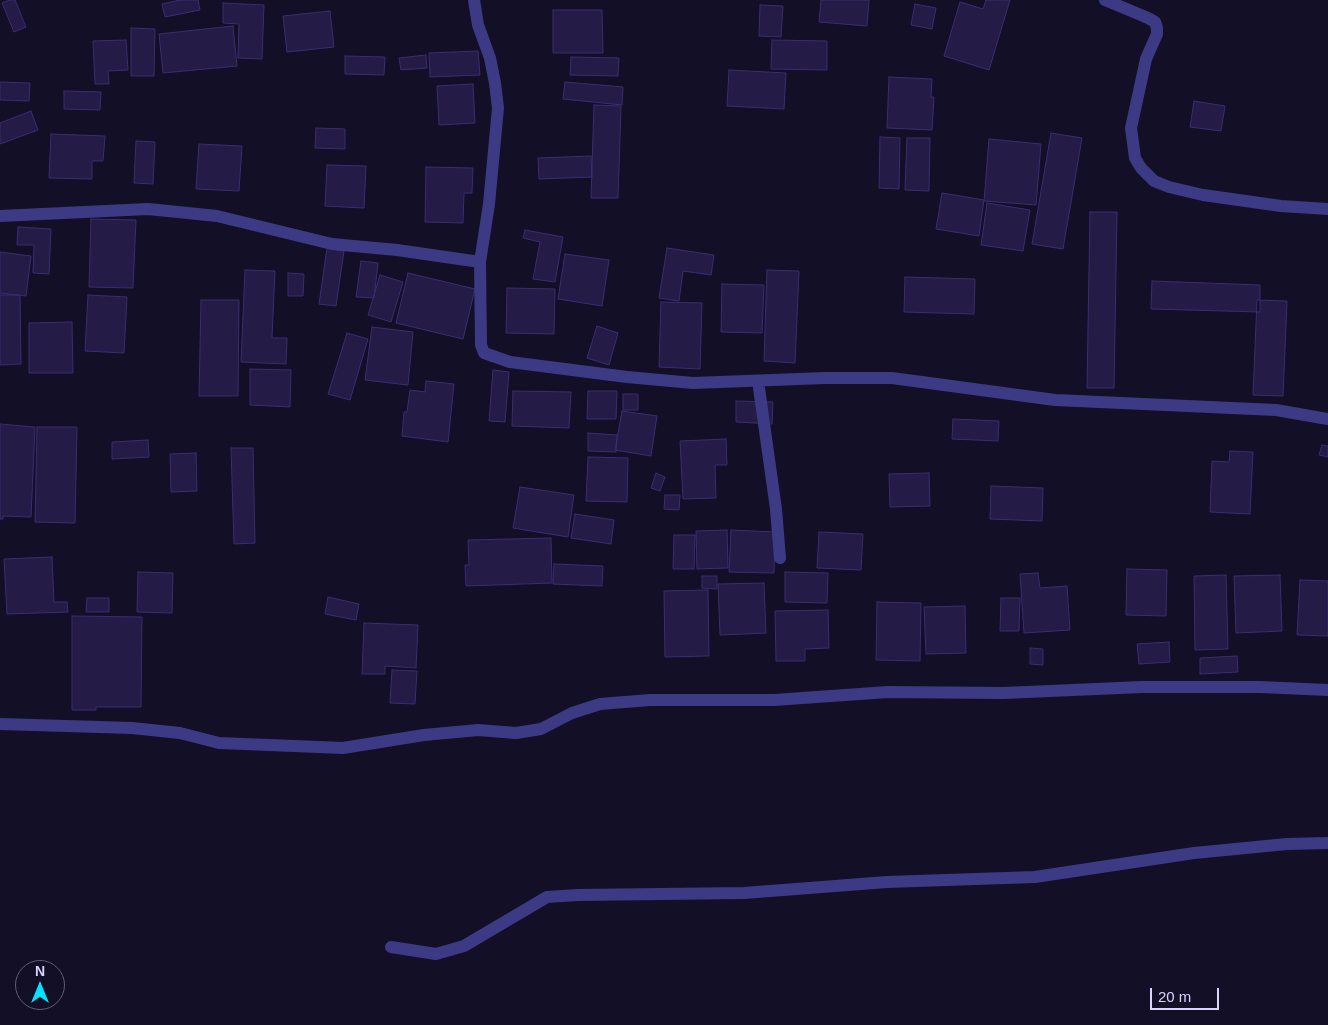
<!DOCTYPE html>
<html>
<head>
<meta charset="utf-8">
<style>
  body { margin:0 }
  #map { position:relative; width:1328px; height:1025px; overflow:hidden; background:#130f26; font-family:Arial,sans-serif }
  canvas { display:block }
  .north { position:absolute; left:15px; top:960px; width:50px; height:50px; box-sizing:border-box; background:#130f26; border:1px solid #625e7d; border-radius:50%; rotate:0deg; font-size:14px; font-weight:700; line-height:20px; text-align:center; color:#d9d4ff }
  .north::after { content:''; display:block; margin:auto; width:18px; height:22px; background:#00e5ff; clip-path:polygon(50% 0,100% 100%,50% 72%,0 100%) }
  .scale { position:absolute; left:1150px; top:988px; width:69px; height:22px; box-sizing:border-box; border:2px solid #d9d4ff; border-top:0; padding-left:6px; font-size:15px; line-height:18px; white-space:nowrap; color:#d9d4ff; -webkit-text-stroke:4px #130f26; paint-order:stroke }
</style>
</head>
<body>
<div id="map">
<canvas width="1328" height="1025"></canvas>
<div class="north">N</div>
<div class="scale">20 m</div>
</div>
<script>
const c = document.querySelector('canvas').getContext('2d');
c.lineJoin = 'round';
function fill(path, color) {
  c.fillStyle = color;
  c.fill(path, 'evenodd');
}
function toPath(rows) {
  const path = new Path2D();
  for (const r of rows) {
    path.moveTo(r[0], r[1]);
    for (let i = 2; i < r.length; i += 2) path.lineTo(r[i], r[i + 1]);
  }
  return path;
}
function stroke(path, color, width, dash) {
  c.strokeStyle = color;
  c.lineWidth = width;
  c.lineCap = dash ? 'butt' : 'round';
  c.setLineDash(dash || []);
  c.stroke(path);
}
const building = toPath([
  [10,0,15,0,26,27,14,32,2,3,10,0],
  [180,0,198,0,200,10,165,17,162,4,180,0],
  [821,0,869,0,867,26,819,22,821,0],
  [986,0,1010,0,989,70,944,56,960,2,983,9,986,0],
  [223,3,264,5,262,59,238,58,239,24,223,23,223,3],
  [915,4,936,8,932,29,911,25,915,4],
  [760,5,783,6,781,37,759,36,760,5],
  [553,10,602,10,603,53,553,53,553,10],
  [330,11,334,47,287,52,283,16,330,11],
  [233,26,237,66,163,73,159,34,233,26],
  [131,28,155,29,154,76,131,76,131,28],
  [126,40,128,70,108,71,109,84,95,84,93,41,126,40],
  [772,40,827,41,827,70,771,69,772,40],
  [478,51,480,75,430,77,429,53,478,51],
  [426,55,427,68,401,70,399,58,426,55],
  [345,56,385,57,384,75,345,74,345,56],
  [571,57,619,58,618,76,570,75,571,57],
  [729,70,786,73,784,109,727,106,729,70],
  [889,77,932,79,931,97,934,97,932,130,887,128,889,77],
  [0,82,30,83,29,101,0,100,0,82],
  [565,82,623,87,622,105,563,99,565,82],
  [473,84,475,123,439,125,437,86,473,84],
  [64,91,101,92,100,110,64,109,64,91],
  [1194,101,1225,106,1221,131,1190,127,1194,101],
  [594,105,621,106,618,198,591,198,594,105],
  [31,111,38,130,0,144,0,123,31,111],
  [316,128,345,129,345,149,315,148,316,128],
  [1051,133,1082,138,1063,249,1032,244,1051,133],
  [51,134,105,136,103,161,92,161,92,179,49,178,51,134],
  [880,137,900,138,899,189,879,188,880,137],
  [907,138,930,138,929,191,905,190,907,138],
  [989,139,1041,144,1036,205,984,201,989,139],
  [136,141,155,142,153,184,134,183,136,141],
  [199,144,242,146,239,191,196,189,199,144],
  [591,156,592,177,539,179,538,158,591,156],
  [327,165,366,166,364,208,325,206,327,165],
  [426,167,473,168,472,193,464,193,463,223,425,222,426,167],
  [942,193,984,200,979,236,936,229,942,193],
  [987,203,1030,210,1023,251,981,245,987,203],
  [1090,212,1117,212,1114,388,1087,388,1090,212],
  [91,219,136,220,133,288,89,287,91,219],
  [18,227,51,229,49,274,33,273,34,245,17,245,18,227],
  [525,230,563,237,555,282,533,279,540,242,523,238,525,230],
  [327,248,344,251,336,306,319,304,327,248],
  [667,248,714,255,711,275,683,271,679,301,659,298,667,248],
  [0,252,31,256,26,296,0,293,0,252],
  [565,254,609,260,602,306,558,299,565,254],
  [361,261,378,263,374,298,356,297,361,261],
  [245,270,275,271,272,338,287,338,286,364,241,362,245,270],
  [767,270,799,271,795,363,764,361,767,270],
  [288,273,304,274,303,296,288,296,288,273],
  [408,273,475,289,463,339,396,323,408,273],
  [380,275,403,282,391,322,368,315,380,275],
  [905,277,975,279,974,314,904,312,905,277],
  [1152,281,1260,285,1260,312,1151,309,1152,281],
  [722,284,764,285,762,333,721,332,722,284],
  [507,288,555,289,554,334,506,333,507,288],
  [0,295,20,295,21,364,0,365,0,295],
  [88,295,127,297,124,353,85,351,88,295],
  [201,300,239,300,238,396,199,396,201,300],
  [1257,300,1287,301,1283,396,1253,395,1257,300],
  [661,302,702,303,700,369,659,367,661,302],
  [72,322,73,373,29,373,29,323,72,322],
  [597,326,618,333,609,365,587,358,597,326],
  [372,327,413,332,408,385,365,380,372,327],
  [347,333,368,339,350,400,328,394,347,333],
  [250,369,291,370,290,407,250,405,250,369],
  [493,370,509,372,505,422,489,421,493,370],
  [426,381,454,384,448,442,402,436,404,412,407,412,410,390,425,392,426,381],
  [513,391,571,392,569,428,512,426,513,391],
  [588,391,617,391,616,419,587,419,588,391],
  [623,394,638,394,638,410,623,410,623,394],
  [736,401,773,402,772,424,736,422,736,401],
  [622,411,657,416,651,456,615,450,622,411],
  [953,419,999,421,998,441,952,439,953,419],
  [0,424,35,427,31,517,3,516,3,519,0,519,0,424],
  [37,427,77,427,75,523,35,522,37,427],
  [588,433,617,435,616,452,588,451,588,433],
  [726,439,727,465,715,465,716,498,683,499,680,441,726,439],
  [148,440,149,457,112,459,112,442,148,440],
  [1322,445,1328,446,1328,457,1319,455,1322,445],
  [231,448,253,448,255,543,234,544,231,448],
  [1230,451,1253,452,1250,514,1210,512,1212,461,1229,462,1230,451],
  [196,453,197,491,171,492,170,454,196,453],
  [588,457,628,458,627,502,586,501,588,457],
  [656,473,665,477,660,491,651,488,656,473],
  [929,473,930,506,890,507,889,474,929,473],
  [991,486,1043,488,1042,521,990,519,991,486],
  [520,487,574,495,568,537,513,528,520,487],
  [665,495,680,495,679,510,664,509,665,495],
  [575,514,614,520,611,544,571,538,575,514],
  [727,530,728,568,697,569,696,531,727,530],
  [731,530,775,532,774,573,729,572,731,530],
  [819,532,863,534,861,570,817,568,819,532],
  [674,535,695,535,694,569,673,569,674,535],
  [551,538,552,583,466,586,465,565,469,565,468,540,551,538],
  [52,557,54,602,67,602,68,612,7,614,4,559,52,557],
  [554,564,603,566,602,586,553,584,554,564],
  [1127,569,1167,570,1166,616,1126,615,1127,569],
  [138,572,173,573,172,613,137,612,138,572],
  [785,572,828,573,827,603,785,602,785,572],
  [1038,573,1040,588,1067,586,1070,630,1024,633,1020,574,1038,573],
  [1226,575,1228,649,1195,650,1194,576,1226,575],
  [1280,575,1282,631,1236,633,1234,576,1280,575],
  [702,576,717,576,717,589,702,588,702,576],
  [1300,580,1328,581,1328,636,1297,635,1300,580],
  [764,583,766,633,720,635,718,584,764,583],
  [708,590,709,656,665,657,664,591,708,590],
  [328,597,359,604,356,620,325,614,328,597],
  [87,598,109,598,109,612,86,612,87,598],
  [1001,598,1020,598,1019,631,1000,631,1001,598],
  [877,602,921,603,920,661,876,660,877,602],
  [965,606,966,653,926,654,924,607,965,606],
  [828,610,829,648,805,649,805,661,776,661,775,611,828,610],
  [72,616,142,617,141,707,96,707,96,710,72,710,72,616],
  [364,623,418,625,416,668,385,666,385,674,362,674,364,623],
  [1169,642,1170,662,1139,664,1137,644,1169,642],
  [1030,648,1043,649,1043,665,1030,664,1030,648],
  [1237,656,1238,672,1200,674,1200,658,1237,656],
  [392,670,417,671,415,704,390,703,392,670]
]);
const minor = toPath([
  [474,0,478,25,490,58,495,83,498,108,489,204,480,262,481,345,484,353,510,362,627,377,693,383,825,378,892,378,1055,400,1276,410,1328,419],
  [1105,0,1148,18,1155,22,1157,28,1157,34,1146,59,1131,128,1135,158,1141,168,1154,181,1169,187,1203,195,1281,206,1328,209],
  [0,216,148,209,217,216,332,244,397,250,480,262],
  [758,381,776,509,780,558],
  [0,724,132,728,180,733,219,743,343,748,424,735,478,730,516,733,541,729,572,713,600,704,650,700,774,700,888,692,1004,693,1142,687,1260,687,1328,690],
  [391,947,436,954,464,946,547,897,578,895,744,893,887,882,1035,877,1194,853,1287,844,1328,843]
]);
fill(building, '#241b47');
stroke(building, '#3b2d73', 1);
stroke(minor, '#3d3a85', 12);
</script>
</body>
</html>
